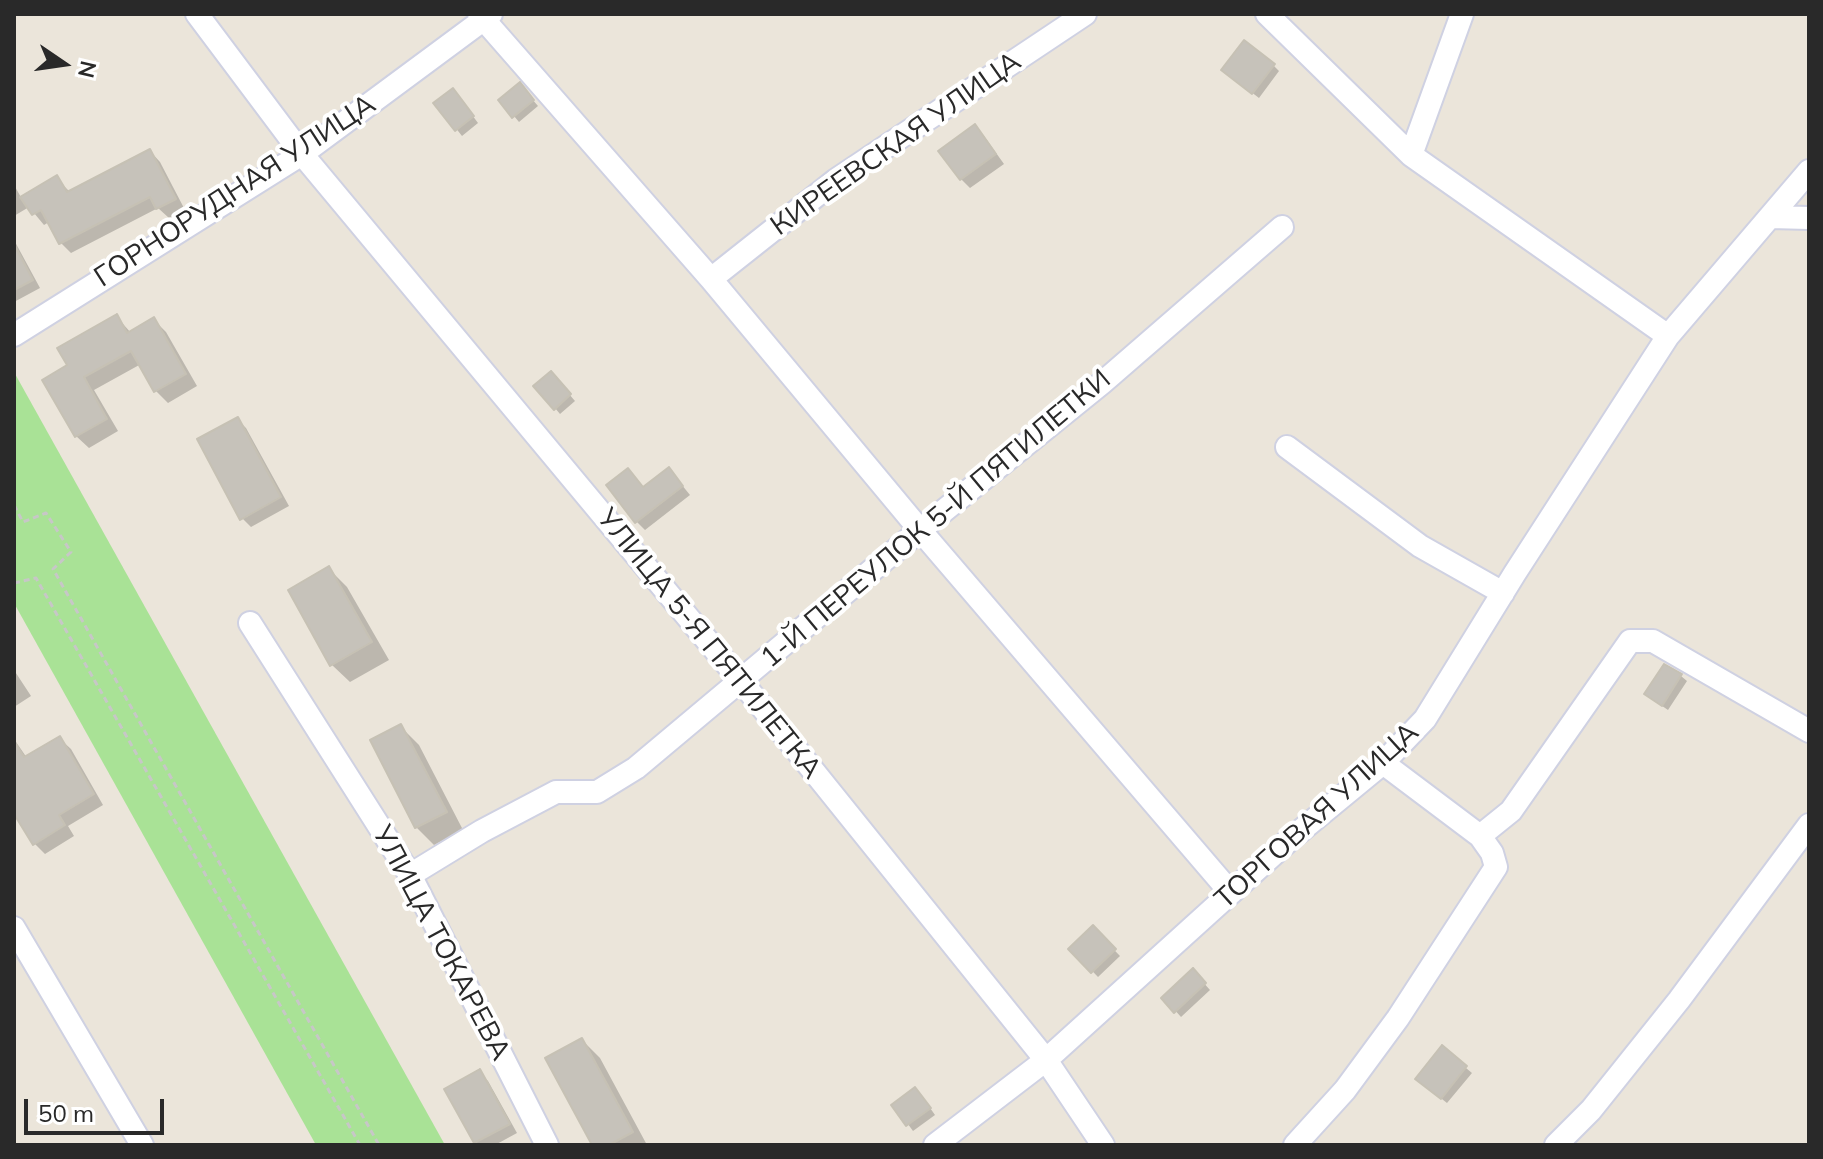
<!DOCTYPE html>
<html>
<head>
<meta charset="utf-8">
<style>
  body { margin:0 }
  #map { position:relative; width:1823px; height:1159px; overflow:hidden; background:#ebe5da; font-family:Mulish,sans-serif }
  canvas { display:block }
  .frame { position:absolute; inset:0; border:16px solid #292929; pointer-events:none }
  .north { position:absolute; left:24px; top:24px; width:80px; height:80px; -webkit-text-stroke:6px #fff; paint-order:stroke; rotate:103deg; font-size:22px; font-weight:700; line-height:32px; text-align:center; color:#292929 }
  .north::after { content:''; display:block; margin:auto; width:28px; height:36px; background:#292929; clip-path:polygon(50% 0,100% 100%,50% 72%,0 100%) }
  .scale { position:absolute; left:24px; top:1099px; width:140px; height:36px; box-sizing:border-box; border:4px solid #292929; border-top:0; padding-left:10px; font-size:24px; line-height:28px; white-space:nowrap; color:#292929; -webkit-text-stroke:6px #fff; paint-order:stroke }
</style>
</head>
<body>
<div id="map">
<canvas width="1823" height="1159"></canvas>
<div class="frame"></div>
<div class="north">N</div>
<div class="scale">50 m</div>
</div>
<script>
const c = document.querySelector('canvas').getContext('2d');
c.lineJoin = 'round';
function fill(path, color) {
  c.fillStyle = color;
  c.fill(path, 'evenodd');
}
function toPath(rows) {
  const path = new Path2D();
  for (const r of rows) {
    path.moveTo(r[0], r[1]);
    for (let i = 2; i < r.length; i += 2) path.lineTo(r[i], r[i + 1]);
  }
  return path;
}
function stroke(path, color, width, dash) {
  c.strokeStyle = color;
  c.lineWidth = width;
  c.lineCap = dash ? 'butt' : 'round';
  c.setLineDash(dash || []);
  c.stroke(path);
}
function drawText(font, color, halo, rows, align = 'center') {
  c.font = font + ' Mulish,sans-serif';
  c.lineWidth = 8;
  c.setLineDash([]);
  c.textBaseline = 'middle';
  c.strokeStyle = halo;
  c.fillStyle = color;
  for (const [text, x, y, turn = 0] of rows) {
    c.save();
    c.translate(x, y);
    c.rotate((+turn || 0) * Math.PI / 180);
    c.textAlign = isNaN(turn) ? turn : align;
    if (halo) c.strokeText(text, 0, 0);
    c.fillText(text, 0, 0);
    c.restore();
  }
}
const green = toPath([
  [14,372,445,1145,316,1145,14,603]
]);
const shadow = toPath([
  [1274,66,1279,71,1259,98,1229,75],
  [525,91,538,106,519,122,514,116],
  [458,96,478,123,462,136,436,103],
  [975,127,984,136,1004,164,970,188,961,179],
  [150,151,160,162,185,210,169,218,158,208,71,253,60,242,49,222,44,225,29,207,14,216,14,185,22,199,56,178,70,192],
  [14,240,40,288,14,302],
  [116,316,131,333,154,320,166,332,197,386,168,403,156,391,141,364,94,390,118,431,89,448,76,436,70,366],
  [556,379,575,401,560,414,555,408],
  [237,419,246,428,289,506,251,527,242,518],
  [677,479,690,495,645,530,636,521,644,489],
  [329,569,347,587,389,660,350,682,332,665],
  [1665,666,1681,676,1687,681,1668,710,1652,699],
  [14,670,31,696,14,707],
  [401,727,419,745,463,830,434,845,416,827],
  [14,739,27,758,60,739,71,749,103,805,68,826,74,836,45,854,34,843,14,810],
  [1093,928,1120,956,1098,977,1071,949],
  [1193,971,1210,990,1181,1017,1164,998],
  [582,1040,600,1058,647,1145,594,1145],
  [1442,1048,1472,1073,1447,1103,1423,1084],
  [479,1072,488,1081,517,1133,495,1145,478,1145,476,1142],
  [921,1095,935,1115,913,1131,894,1105]
]);
const building = toPath([
  [1244,40,1275,64,1252,94,1221,70,1244,40],
  [520,82,534,100,512,118,498,100,520,82],
  [453,88,474,116,455,131,433,103,453,88],
  [975,124,996,154,960,180,938,151,975,124],
  [150,149,176,199,156,209,150,197,59,244,41,210,32,215,20,197,57,175,67,192,150,149],
  [14,244,33,280,14,290,14,244],
  [117,314,127,333,154,317,186,374,154,392,131,351,84,377,107,419,75,437,42,380,67,365,57,348,117,314],
  [551,371,571,394,554,410,533,386,551,371],
  [238,417,281,497,240,520,197,439,238,417],
  [669,467,683,486,635,523,606,485,628,468,643,487,669,467],
  [329,566,372,642,330,666,288,590,329,566],
  [1664,664,1682,674,1662,706,1644,694,1664,664],
  [401,724,447,812,415,828,370,740,401,724],
  [60,736,94,794,59,815,65,825,33,845,14,814,14,741,24,757,60,736],
  [1093,925,1116,949,1091,973,1068,949,1093,925],
  [1193,968,1206,983,1174,1013,1161,998,1193,968],
  [582,1038,633,1132,609,1145,592,1145,545,1058,582,1038],
  [1442,1045,1467,1066,1441,1099,1415,1079,1442,1045],
  [480,1069,510,1124,474,1143,444,1089,480,1069],
  [915,1087,931,1108,906,1126,891,1105,915,1087]
]);
const path = toPath([
  [14,505,23,522,46,513,71,552,53,569,379,1145],
  [14,583,36,578,360,1145]
]);
const minor = toPath([
  [197,14,302,154,741,681,1046,1060,1103,1145],
  [479,14,711,279,920,530,1231,893],
  [1267,14,1411,155,1668,336],
  [1411,155,1462,14],
  [1770,217,1809,218],
  [711,279,836,180,1085,14],
  [14,335,302,154,491,14],
  [1287,447,1420,546,1503,593],
  [250,623,410,875,547,1145],
  [1480,836,1511,811,1630,641,1653,641,1809,731],
  [410,875,482,831,556,792,597,792,636,768,920,530,1102,383,1282,227],
  [14,928,142,1145],
  [935,1145,1046,1060,1287,842,1383,763,1425,719,1515,573,1668,336,1809,171],
  [1295,1145,1345,1090,1398,1018,1496,867,1492,853,1480,836,1383,763],
  [1556,1145,1591,1110,1679,1000,1809,825]
]);
const streetNames = [
  ["КИРЕЕВСКАЯ УЛИЦА",896,144,-35],
  ["ГОРНОРУДНАЯ УЛИЦА",235,191,-33],
  ["1-Й ПЕРЕУЛОК 5-Й ПЯТИЛЕТКИ",936,519,-40],
  ["УЛИЦА 5-Я ПЯТИЛЕТКА",709,644,51],
  ["ТОРГОВАЯ УЛИЦА",1317,816,-42],
  ["УЛИЦА ТОКАРЕВА",441,943,62]
];
fill(green, '#a9e296');
fill(shadow, '#0003');
fill(building, '#c6c2ba');
stroke(building, '#c6c1b4', 2);
stroke(minor, '#cfd1e2', 26);
stroke(path, '#c7c7c7', 3, [6, 4]);
stroke(minor, '#fff', 22);
drawText('28px', '#292929', '#fff', streetNames);
</script>
</body>
</html>
